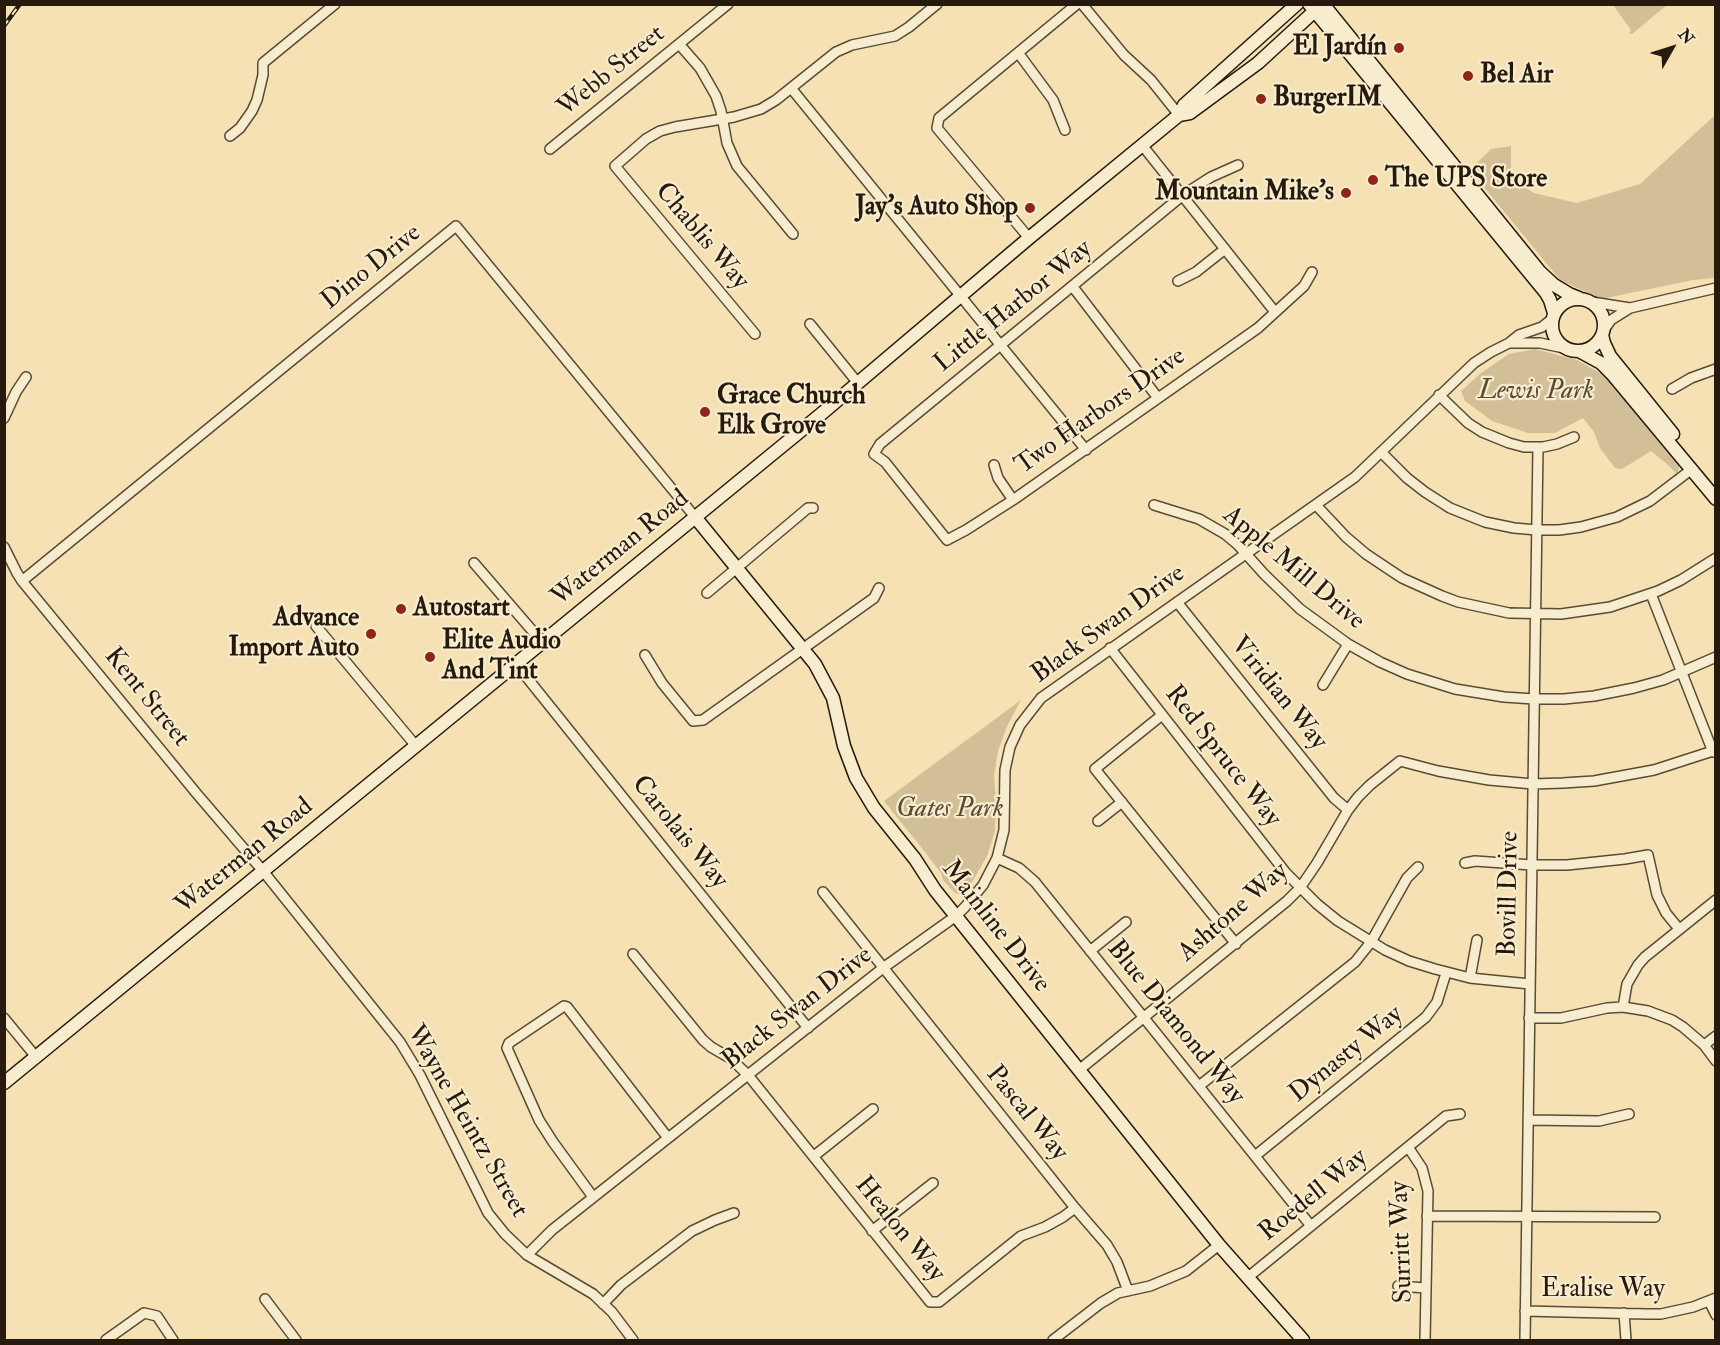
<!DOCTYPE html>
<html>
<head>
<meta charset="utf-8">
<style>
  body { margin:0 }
  #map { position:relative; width:1720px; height:1345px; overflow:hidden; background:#f5e1b3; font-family:"IM FELL Double Pica",serif }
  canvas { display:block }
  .frame { position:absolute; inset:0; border:6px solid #26190d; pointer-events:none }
  .north { position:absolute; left:1642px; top:18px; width:60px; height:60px; -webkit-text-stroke:4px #f8ecce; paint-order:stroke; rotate:51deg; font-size:16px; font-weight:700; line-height:24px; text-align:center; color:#26190d }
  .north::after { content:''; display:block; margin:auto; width:21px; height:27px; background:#26190d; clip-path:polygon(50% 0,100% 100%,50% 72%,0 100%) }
</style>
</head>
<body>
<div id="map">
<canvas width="1720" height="1345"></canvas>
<div class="frame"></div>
<div class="north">N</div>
</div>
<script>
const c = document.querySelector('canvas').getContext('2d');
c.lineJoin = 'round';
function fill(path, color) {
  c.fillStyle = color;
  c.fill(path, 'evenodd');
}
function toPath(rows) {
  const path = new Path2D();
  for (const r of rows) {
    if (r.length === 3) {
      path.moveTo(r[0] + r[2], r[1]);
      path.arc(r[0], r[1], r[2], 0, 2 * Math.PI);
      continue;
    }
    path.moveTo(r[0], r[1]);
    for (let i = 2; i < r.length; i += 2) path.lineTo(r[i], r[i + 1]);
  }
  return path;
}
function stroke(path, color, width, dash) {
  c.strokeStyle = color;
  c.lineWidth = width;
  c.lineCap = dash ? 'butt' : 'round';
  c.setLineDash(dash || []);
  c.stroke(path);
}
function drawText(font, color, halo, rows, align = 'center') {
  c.font = font + ' "IM FELL Double Pica",serif';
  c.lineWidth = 4.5;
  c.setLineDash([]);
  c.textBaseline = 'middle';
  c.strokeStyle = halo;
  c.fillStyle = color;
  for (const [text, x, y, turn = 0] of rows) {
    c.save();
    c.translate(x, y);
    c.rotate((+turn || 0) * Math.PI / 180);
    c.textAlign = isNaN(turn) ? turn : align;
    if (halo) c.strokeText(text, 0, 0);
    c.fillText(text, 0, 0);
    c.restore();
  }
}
const green = toPath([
  [1613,5,1667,5,1632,34,1629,33,1631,30],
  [1715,115,1715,278,1693,280,1601,299,1560,280,1470,170,1491,149,1511,146,1511,179,1534,193,1577,203,1640,184],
  [1535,349,1577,360,1604,375,1680,464,1677,474,1667,464,1651,451,1622,469,1615,468,1600,448,1594,432,1583,418,1555,433,1528,433,1492,421,1465,401,1461,391,1481,373,1509,354],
  [1021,700,1008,724,998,751,994,775,996,803,995,831,987,856,967,891,961,894,955,893,943,880,941,873,925,852,884,801]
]);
const street = toPath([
  [1082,4,1124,55,1151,80,1179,115],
  [679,44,700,68,716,96,721,111,727,143,737,166,793,234],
  [1019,54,1053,100,1065,130],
  [791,88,1086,450],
  [230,136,240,128,252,111,257,100,263,75,263,63,335,4],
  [1142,145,1275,312],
  [550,149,728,4],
  [1238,165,1211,177,1183,195,880,444,874,454,885,462,947,540,966,530,1013,500,1258,328,1304,286,1312,272],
  [1029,238,937,128,939,118,1077,4],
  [1178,281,1196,272,1225,249],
  [1073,287,1158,398],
  [1592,302,1630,308],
  [810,324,857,382],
  [1604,330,1611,320,1630,308,1716,288],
  [755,334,615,166,646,139,660,131,675,127,734,117,761,109,776,100,836,52,852,45,895,36,909,27,937,4],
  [1509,343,1540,343,1564,348],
  [1672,389,1691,378,1716,369],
  [1439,395,1468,423,1482,432,1509,443,1524,447,1543,447,1557,444,1574,437],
  [4,418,16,392,26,377],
  [1381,452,1407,478,1425,492,1450,508,1485,522,1514,528,1537,530,1559,530,1581,527,1617,517,1650,501,1692,469],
  [994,465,998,478,1013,500],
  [1154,505,1199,519,1225,534,1238,545,1264,574,1300,609,1348,644,1380,662,1407,674,1455,689,1504,697,1534,699,1564,699,1594,696,1634,688,1663,680,1716,657],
  [1316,505,1346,537,1366,554,1402,578,1442,596,1458,602,1509,613,1561,614,1610,607,1658,591,1681,580,1716,558],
  [4,547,17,573,22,581,197,794,263,871,400,1042,420,1075,488,1213,505,1234,527,1255,593,1294,612,1312,633,1340],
  [474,563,542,642],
  [22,581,456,226,695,517],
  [707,593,808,508,813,508],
  [1651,594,1713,752],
  [1177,602,1334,798,1348,810],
  [316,626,416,746],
  [1110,648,1286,873,1317,904,1338,921,1385,950,1409,961,1435,969,1470,978,1530,984],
  [645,655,662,683,693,721,703,720,874,598,879,588],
  [516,664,808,1028],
  [1323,685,1348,644],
  [1162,715,1095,769,1236,944],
  [1098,821,1122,802],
  [997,858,1019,868,1035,882,1311,1226],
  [1465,863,1475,861,1532,865,1567,865,1625,859,1648,855,1657,895,1666,913,1679,929],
  [823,892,1075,1208,1107,1245,1117,1262,1128,1291],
  [1090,951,1126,922],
  [633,954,703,1040,711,1047,730,1058,748,1075,930,1302,939,1302,1021,1236,1045,1227,1063,1217,1075,1208],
  [1470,978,1477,940],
  [1623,1007,1627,984,1638,965,1645,957,1716,900],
  [4,1018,36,1057],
  [1529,1018,1561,1018,1607,1008,1623,1007,1648,1011,1672,1020,1683,1027,1704,1045,1716,1061],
  [1704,1045,1716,1036],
  [1079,1070,1287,901,1300,888,1317,863,1348,810,1358,797,1370,785,1400,761,1438,771,1489,780,1533,784,1563,783,1594,781,1654,770,1716,750],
  [1199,1086,1355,962,1371,942,1407,878,1418,867],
  [1528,1120,1599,1121,1629,1114],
  [1408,1147,1422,1168,1428,1191,1425,1340],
  [814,1156,873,1109],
  [1255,1156,1426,1017,1437,1002,1446,973],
  [593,1197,553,1142,539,1120,507,1048,509,1043,564,1006,567,1007,668,1138],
  [1427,1216,1655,1217],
  [872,1231,933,1183],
  [527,1255,552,1230,883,968,956,916,965,907,983,885,997,858,1004,830,1005,770,1010,747,1020,725,1041,698,1355,477,1474,363,1491,352,1509,343,1519,335,1542,327,1552,319],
  [1247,1278,1446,1116,1460,1114],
  [1398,1286,1426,1288],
  [265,1299,296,1340],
  [1709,1301,1716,1315],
  [603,1304,621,1285,692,1231,715,1220,734,1213],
  [1525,1311,1646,1314,1661,1314,1693,1307,1716,1298],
  [1624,1313,1626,1340],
  [106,1340,144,1313,157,1316,173,1340],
  [1053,1340,1101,1303,1118,1293,1150,1286,1186,1271,1219,1245],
  [1525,1340,1538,447]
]);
const secondary = toPath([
  [1309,4,1546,293,1550,300,1554,313],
  [1323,4,1540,272,1554,285,1569,294,1579,298],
  [1179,115,1190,113,1258,63,1319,7],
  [1578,325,26],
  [1602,335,1604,343,1610,356,1673,434],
  [1579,351,1601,363,1612,374,1716,499],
  [695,517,815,664,833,698,844,746,856,778,874,808,915,859,935,890,1219,1245,1303,1340],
  [4,1083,820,415,1029,238,1179,115,1184,105,1297,4]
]);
const rail = toPath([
  [4,26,20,4]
]);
const markers = [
  [1399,48,6,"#8f2418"],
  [1468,76,6,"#8f2418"],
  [1261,99,6,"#8f2418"],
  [1373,180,6,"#8f2418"],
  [1346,193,6,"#8f2418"],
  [1030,208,6,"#8f2418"],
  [705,412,6,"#8f2418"],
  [401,609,6,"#8f2418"],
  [371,634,6,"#8f2418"],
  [430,657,6,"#8f2418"]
];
const poiNames = [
  ["El Jardín",1387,48,"right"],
  ["Bel Air",1480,76],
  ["BurgerIM",1273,99],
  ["The UPS Store",1385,180],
  ["Mountain Mike's",1334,193,"right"],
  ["Jay’s Auto Shop",1018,208,"right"],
  ["Grace Church",717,397],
  ["Elk Grove",717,427],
  ["Autostart",413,609],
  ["Advance",359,619,"right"],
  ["Import Auto",359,649,"right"],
  ["Elite Audio",442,642],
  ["And Tint",442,672]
];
const streetNames = [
  ["Webb Street",612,72,-39],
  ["Chablis Way",701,237,50],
  ["Dino Drive",372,268,-39],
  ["Little Harbor Way",1014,307,-39],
  ["Two Harbors Drive",1101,412,-35],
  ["Waterman Road",621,549,-39],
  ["Apple Mill Drive",1293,569,40],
  ["Black Swan Drive",1109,625,-36],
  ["Viridian Way",1278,694,51],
  ["Kent Street",146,698,51],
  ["Red Spruce Way",1222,757,52],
  ["Carolais Way",679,833,51],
  ["Waterman Road",245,857,-39],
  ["Bovill Drive",1510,894,-89],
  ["Ashtone Way",1234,913,-41],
  ["Mainline Drive",995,927,52],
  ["Black Swan Drive",798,1009,-38],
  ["Blue Diamond Way",1175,1023,51],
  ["Dynasty Way",1347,1055,-39],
  ["Pascal Way",1026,1114,51],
  ["Wayne Heintz Street",466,1122,60],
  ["Roedell Way",1314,1196,-39],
  ["Healon Way",899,1230,51],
  ["Surritt Way",1403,1242,-92],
  ["Eralise Way",1603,1290]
];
const parkNames = [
  ["Lewis Park",1536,392],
  ["Gates Park",950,810]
];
fill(green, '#d2bf97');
stroke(street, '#5a4b36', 12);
stroke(secondary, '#26190d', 15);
stroke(street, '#f8ecce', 9);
stroke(secondary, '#f8ecce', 12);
stroke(rail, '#26190d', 4.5);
stroke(rail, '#f8ecce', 2, [7]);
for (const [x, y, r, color] of markers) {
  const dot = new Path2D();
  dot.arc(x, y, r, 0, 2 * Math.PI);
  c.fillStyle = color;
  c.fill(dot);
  stroke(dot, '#f8ecce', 2);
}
drawText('bold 26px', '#26190d', '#f8ecce', poiNames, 'left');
drawText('26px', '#26190d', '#f8ecce', streetNames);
drawText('italic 26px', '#5a4b36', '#f8ecce', parkNames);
</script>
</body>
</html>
